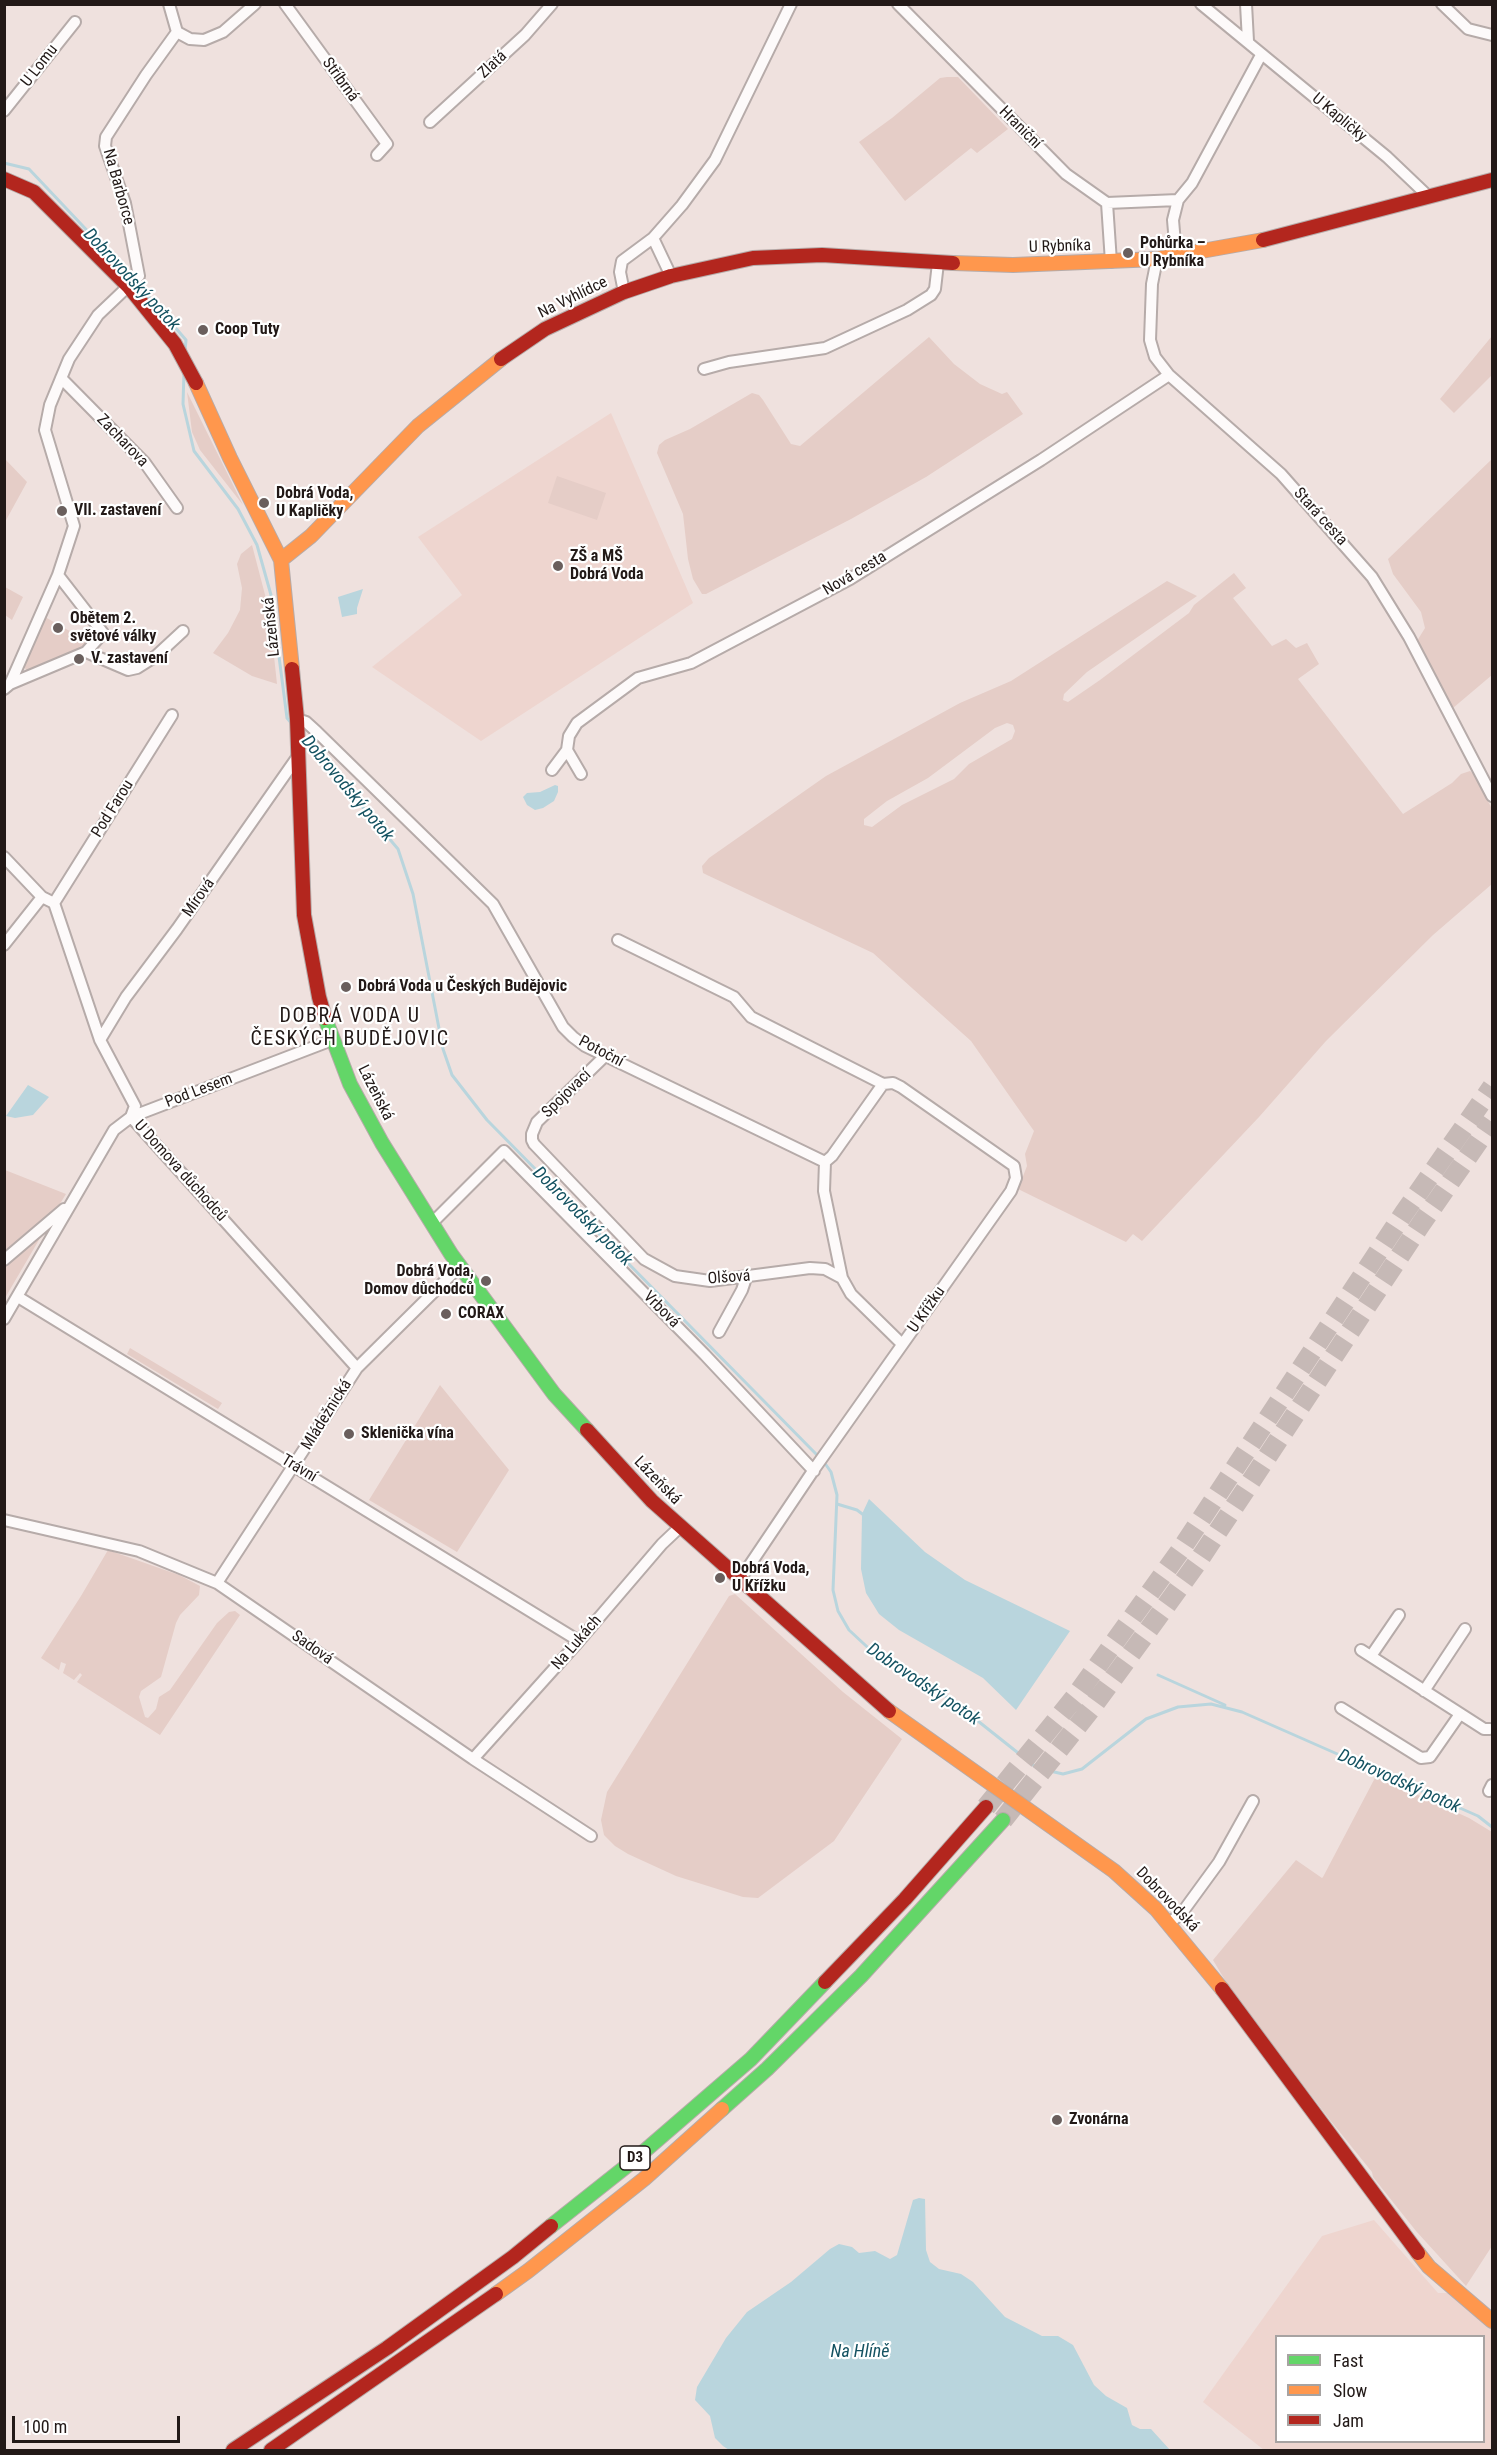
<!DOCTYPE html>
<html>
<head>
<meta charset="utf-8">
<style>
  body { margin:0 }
  #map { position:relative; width:1497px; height:2455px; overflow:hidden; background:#efe1de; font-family:"Roboto Condensed",sans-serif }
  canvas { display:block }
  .frame { position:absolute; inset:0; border:6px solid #221917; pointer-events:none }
  .legend { position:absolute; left:1275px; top:2335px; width:210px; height:108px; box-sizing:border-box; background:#fff; border:2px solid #a7a3a2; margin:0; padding:8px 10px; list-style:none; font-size:18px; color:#221917 }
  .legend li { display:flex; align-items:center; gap:12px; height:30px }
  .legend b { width:30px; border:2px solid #a7a3a2 }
  .scale { position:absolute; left:12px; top:2416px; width:168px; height:27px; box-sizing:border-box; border:3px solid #221917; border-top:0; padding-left:8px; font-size:18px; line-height:21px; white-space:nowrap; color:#221917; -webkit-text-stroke:4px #fff; paint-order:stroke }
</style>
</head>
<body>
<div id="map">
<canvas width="1497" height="2455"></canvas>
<div class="frame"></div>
<ul class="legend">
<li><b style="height:8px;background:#63d668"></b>Fast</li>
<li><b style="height:8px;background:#ff974d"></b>Slow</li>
<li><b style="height:8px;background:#b3261e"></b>Jam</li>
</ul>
<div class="scale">100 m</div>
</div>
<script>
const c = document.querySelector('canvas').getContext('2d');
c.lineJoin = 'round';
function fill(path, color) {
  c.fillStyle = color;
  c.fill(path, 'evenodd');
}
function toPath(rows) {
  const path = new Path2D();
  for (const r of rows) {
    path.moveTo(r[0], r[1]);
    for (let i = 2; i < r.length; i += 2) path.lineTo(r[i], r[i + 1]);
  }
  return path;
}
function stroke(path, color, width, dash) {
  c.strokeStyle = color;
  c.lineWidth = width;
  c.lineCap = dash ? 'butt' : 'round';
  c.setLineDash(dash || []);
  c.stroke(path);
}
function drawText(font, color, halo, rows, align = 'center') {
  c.font = font + ' "Roboto Condensed",sans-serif';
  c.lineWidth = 4.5;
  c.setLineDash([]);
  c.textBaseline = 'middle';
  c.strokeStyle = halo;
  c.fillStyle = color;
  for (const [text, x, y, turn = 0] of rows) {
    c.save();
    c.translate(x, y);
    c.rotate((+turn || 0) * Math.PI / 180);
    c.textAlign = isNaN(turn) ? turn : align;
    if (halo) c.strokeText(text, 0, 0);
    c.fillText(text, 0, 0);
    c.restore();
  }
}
const built = toPath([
  [611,413,693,603,481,741,372,667,462,595,418,537],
  [1374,2220,1438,2293,1449,2293,1492,2329,1492,2450,1264,2450,1203,2402,1322,2236],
  [1276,2336,1484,2336,1484,2442,1276,2442]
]);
const green = toPath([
  [947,77,958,77,1008,129,977,153,971,148,905,201,859,142,892,118,940,78],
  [1492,336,1492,375,1454,413,1440,399],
  [929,337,954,364,980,384,1002,394,1007,392,1023,414,926,477,851,519,706,594,702,594,693,579,688,559,683,514,657,453,659,445,665,440,690,429,752,393,759,395,763,400,791,444,800,446],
  [187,392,243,505,200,450,192,432],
  [5,459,27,482,5,522],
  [1492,459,1492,675,1453,708,1417,641,1425,628,1421,612,1393,574,1388,559],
  [557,476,606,493,597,520,548,503],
  [252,545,269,610,277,684,252,676,213,653,228,633,240,610,242,588,237,564,241,554],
  [1234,573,1246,588,1233,598,1272,646,1286,639,1296,648,1307,643,1319,664,1298,679,1403,814,1452,783,1461,774,1470,771,1475,775,1492,809,1492,884,1433,935,1326,1041,1259,1117,1142,1241,1133,1234,1126,1242,1018,1189,1027,1166,1025,1154,1034,1131,971,1041,873,953,707,875,703,873,702,866,709,858,826,776,960,703,1011,681,1167,581,1197,596,1087,672,1064,694,1063,700,1068,702,1100,680,1189,613,1194,605],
  [1007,723,1013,725,1015,731,1012,739,969,764,954,779,902,805,872,827,864,825,864,819,887,801,928,778,995,728],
  [5,587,23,597,12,620,5,615],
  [45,617,89,642,74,651,28,672,24,667],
  [5,1170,66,1194,58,1207,26,1234,5,1256],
  [43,1233,5,1298,5,1267],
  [130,1348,222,1403,218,1409,127,1354],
  [440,1385,509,1470,457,1552,369,1500],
  [108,1550,179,1575,200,1586,199,1595,180,1615,176,1623,161,1677,141,1691,139,1697,145,1717,148,1718,156,1709,159,1697,170,1690,217,1623,229,1612,235,1611,240,1615,160,1735,77,1682,82,1675,80,1673,74,1680,63,1673,66,1664,61,1662,59,1670,41,1658,81,1596],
  [735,1594,843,1692,902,1739,834,1841,758,1898,743,1897,676,1876,628,1854,615,1846,604,1835,601,1820,607,1792,729,1596],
  [1376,1776,1469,1818,1492,1832,1492,2246,1466,2286,1416,2231,1373,2177,1372,2172,1330,2120,1232,1992,1213,1960,1296,1860,1322,1878,1323,1877]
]);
const water = toPath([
  [363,589,357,608,357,614,342,617,338,597],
  [555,785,558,786,558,792,554,801,543,808,535,810,527,805,523,797,527,793,540,792],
  [28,1085,49,1097,33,1115,15,1118,6,1116],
  [869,1499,925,1552,965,1580,1070,1631,1016,1710,983,1678,899,1630,879,1614,866,1593,861,1569,862,1514],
  [919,2198,925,2199,926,2250,930,2262,939,2269,961,2274,973,2282,1005,2317,1042,2336,1058,2336,1073,2345,1094,2385,1106,2396,1127,2408,1132,2425,1140,2429,1151,2429,1170,2450,729,2450,723,2446,715,2438,710,2416,695,2400,697,2387,726,2338,747,2312,791,2282,830,2249,839,2244,852,2247,859,2253,875,2251,890,2259,897,2255,913,2200]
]);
const stream = toPath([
  [4,163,29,169,132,278],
  [137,283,186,340,185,351],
  [184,372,183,404,194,451,238,509,257,545,271,595,287,718,292,724],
  [304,738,398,849,413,894,443,1049,452,1075,487,1120,819,1457],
  [824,1462,831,1472,837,1495,833,1590,838,1611,849,1630,878,1657,949,1698,1037,1768,1063,1774,1082,1769,1146,1719,1178,1707,1211,1704,1242,1712,1478,1816,1492,1827],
  [837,1504,857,1510,865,1516],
  [1158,1675,1225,1705]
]);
const highwayTunnel = toPath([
  [986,1807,1075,1697,1180,1551,1404,1213,1492,1087],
  [1003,1820,1091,1709,1197,1563,1421,1224,1492,1122]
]);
const street = toPath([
  [169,4,177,32,190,39,204,40,223,32,255,4],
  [285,4,387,144,377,155],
  [898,4,1066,174,1107,203,1111,262],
  [1201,4,1387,157,1429,197],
  [1246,4,1248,41],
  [1442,4,1468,29,1492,35],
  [4,111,75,22],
  [430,122,525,35,552,4],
  [1107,203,1178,200],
  [653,238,671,276],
  [1176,255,1173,220,1178,200,1192,183,1261,55],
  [1157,259,1152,284,1150,340,1155,357,1169,375,1281,474,1372,577,1409,637,1492,796],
  [624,292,620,272,622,261,653,238,682,205,715,160,791,4],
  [704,369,729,362,825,348,907,310,931,295,935,289,938,263],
  [61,378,145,463,177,508],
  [86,652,128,670,137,668,156,656,183,631],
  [10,684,58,575,74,526,45,430,50,405,69,359,98,315,139,276,125,203,105,146,106,137,146,75,177,32],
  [4,689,10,684,86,652,103,633,58,575],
  [297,719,306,722,317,732,493,904,563,1027,573,1037,585,1046,825,1162],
  [567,750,581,774],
  [552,770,567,750,569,736,577,723,638,678,691,663,850,579,1041,460,1169,375],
  [4,857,42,897,54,903,100,1040,135,1106,131,1117],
  [54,903,172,715],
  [618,940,734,997,751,1017,883,1084,893,1083,901,1087,1014,1166,1016,1178,1011,1191,815,1468,739,1581],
  [4,945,42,897],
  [100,1040,126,997,177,929,298,756],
  [605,1056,537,1122,532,1134,532,1140,534,1144,644,1259,675,1276,710,1281,810,1268,825,1269,842,1278],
  [131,1117,357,1368],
  [825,1162,824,1191,842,1278,851,1294,902,1344],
  [825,1162,832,1156,883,1084],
  [432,1223,504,1151,705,1355,814,1471],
  [4,1260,64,1209],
  [18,1297,579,1641],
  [4,1319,114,1130,131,1117,332,1040],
  [719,1332,742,1290,746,1278],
  [4,1520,139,1551,217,1583,473,1759,591,1836],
  [217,1583,357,1368,460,1266],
  [1361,1650,1484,1729,1490,1729],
  [1371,1656,1399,1615],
  [1424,1691,1465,1629],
  [1341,1708,1421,1758,1430,1757,1460,1714],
  [473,1759,579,1641,662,1544,680,1527],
  [1489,1791,1492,1785],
  [1170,1923,1184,1910,1219,1862,1253,1801]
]);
const fast = toPath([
  [325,1018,350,1084,382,1143,451,1254,554,1394,587,1430],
  [722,2109,767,2069,861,1976,1003,1820],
  [551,2226,633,2161,751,2059,825,1982]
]);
const slow = toPath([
  [953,263,1013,265,1157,259,1263,240],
  [196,383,230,458,281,560,292,669],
  [281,560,311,536,418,426,501,359],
  [889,1711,1114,1871,1156,1909,1222,1989],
  [1418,2253,1429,2267,1492,2321],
  [496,2294,528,2271,644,2179,722,2109]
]);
const jam = toPath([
  [4,179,34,192,129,287,175,344,196,383],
  [1263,240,1492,180],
  [501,359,545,329,624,292,671,276,753,258,822,255,953,263],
  [292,669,297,719,304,915,319,997,325,1018],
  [587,1430,652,1501,889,1711],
  [825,1982,905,1899,986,1807],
  [1222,1989,1418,2253],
  [233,2450,387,2348,513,2257,551,2226],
  [271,2450,496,2294]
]);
const markers = [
  [1128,253,6,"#6a5f5d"],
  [203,330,6,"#6a5f5d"],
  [264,503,6,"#6a5f5d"],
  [62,511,6,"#6a5f5d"],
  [558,566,6,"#6a5f5d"],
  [58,628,6,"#6a5f5d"],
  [79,659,6,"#6a5f5d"],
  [346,987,6,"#6a5f5d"],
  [486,1281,6,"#6a5f5d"],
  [446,1314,6,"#6a5f5d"],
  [349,1434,6,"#6a5f5d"],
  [720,1578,6,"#6a5f5d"],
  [1057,2120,6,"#6a5f5d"]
];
const shields = [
  [635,2158,30]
];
const shieldNames = [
  ["D3",635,2158]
];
const streetNames = [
  ["Zlatá",493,65,-43],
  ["U Lomu",40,66,-52],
  ["Stříbrná",340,80,54],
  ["U Kapličky",1339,118,40],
  ["Hraniční",1020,128,45],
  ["Na Barborce",118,187,74],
  ["U Rybníka",1060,247,-2],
  ["Na Vyhlídce",573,298,-26],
  ["Zacharova",122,441,46],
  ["Stará cesta",1320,517,48],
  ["Nová cesta",855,574,-31],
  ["Lázeňská",272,627,-96],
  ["Pod Farou",113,809,-58],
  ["Mírová",199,898,-55],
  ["Potoční",601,1052,28],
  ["Pod Lesem",199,1091,-21],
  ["Lázeňská",375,1093,63],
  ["Spojovací",567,1094,-44],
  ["U Domova důchodců",180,1171,48],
  ["Olšová",729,1278,-4],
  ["Vrbová",661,1310,45],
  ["U Křížku",927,1310,-55],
  ["Mládežnická",327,1415,-58],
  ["Trávní",299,1469,31],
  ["Lázeňská",657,1481,46],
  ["Na Lukách",577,1643,-49],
  ["Sadová",312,1648,35],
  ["Dobrovodská",1167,1900,46]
];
const poiNames = [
  ["Pohůrka –",1140,244],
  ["U Rybníka",1140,262],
  ["Coop Tuty",215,330],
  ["Dobrá Voda,",276,494],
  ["U Kapličky",276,512],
  ["VII. zastavení",74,511],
  ["ZŠ a MŠ",570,557],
  ["Dobrá Voda",570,575],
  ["Obětem 2.",70,619],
  ["světové války",70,637],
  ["V. zastavení",91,659],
  ["Dobrá Voda u Českých Budějovic",358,987],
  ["Dobrá Voda,",474,1272,"right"],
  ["Domov důchodců",474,1290,"right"],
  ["CORAX",458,1314],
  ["Sklenička vína",361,1434],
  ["Dobrá Voda,",732,1569],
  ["U Křížku",732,1587],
  ["Zvonárna",1069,2120]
];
const waterNames = [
  ["Dobrovodský potok",131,280,47],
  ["Dobrovodský potok",347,789,50],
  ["Dobrovodský potok",582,1217,45],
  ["Dobrovodský potok",923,1685,34],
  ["Dobrovodský potok",1399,1782,24],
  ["Na Hlíně",860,2352]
];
const quarterNames = [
  ["DOBRÁ VODA U",350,1017],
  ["ČESKÝCH BUDĚJOVIC",350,1040]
];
fill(built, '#eed5cf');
fill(green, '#e5cdc7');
fill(water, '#b9d5dd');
stroke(stream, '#b9d5dd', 3);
stroke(highwayTunnel, '#c6b9b6', 20, [20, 10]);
stroke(street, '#b6aba9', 14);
stroke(fast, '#b6aba9', 16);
stroke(slow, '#b6aba9', 16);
stroke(jam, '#b6aba9', 16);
stroke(street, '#fdfafa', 10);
stroke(fast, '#63d668', 14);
stroke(slow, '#ff974d', 14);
stroke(jam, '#b3261e', 14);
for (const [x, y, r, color] of markers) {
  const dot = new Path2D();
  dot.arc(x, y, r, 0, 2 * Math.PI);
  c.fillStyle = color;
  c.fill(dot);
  stroke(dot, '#fff', 2);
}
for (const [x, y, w] of shields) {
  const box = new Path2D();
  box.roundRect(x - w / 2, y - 12, w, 24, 4.5);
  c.fillStyle = '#fff';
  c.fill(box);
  stroke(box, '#221917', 1.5);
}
drawText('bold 15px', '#221917', null, shieldNames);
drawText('16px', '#221917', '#fff', streetNames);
drawText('bold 16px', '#221917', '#fff', poiNames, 'left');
drawText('italic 18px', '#145261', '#fff', waterNames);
c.letterSpacing = '1.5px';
drawText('20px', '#221917', '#fff', quarterNames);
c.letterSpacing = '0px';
</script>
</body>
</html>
